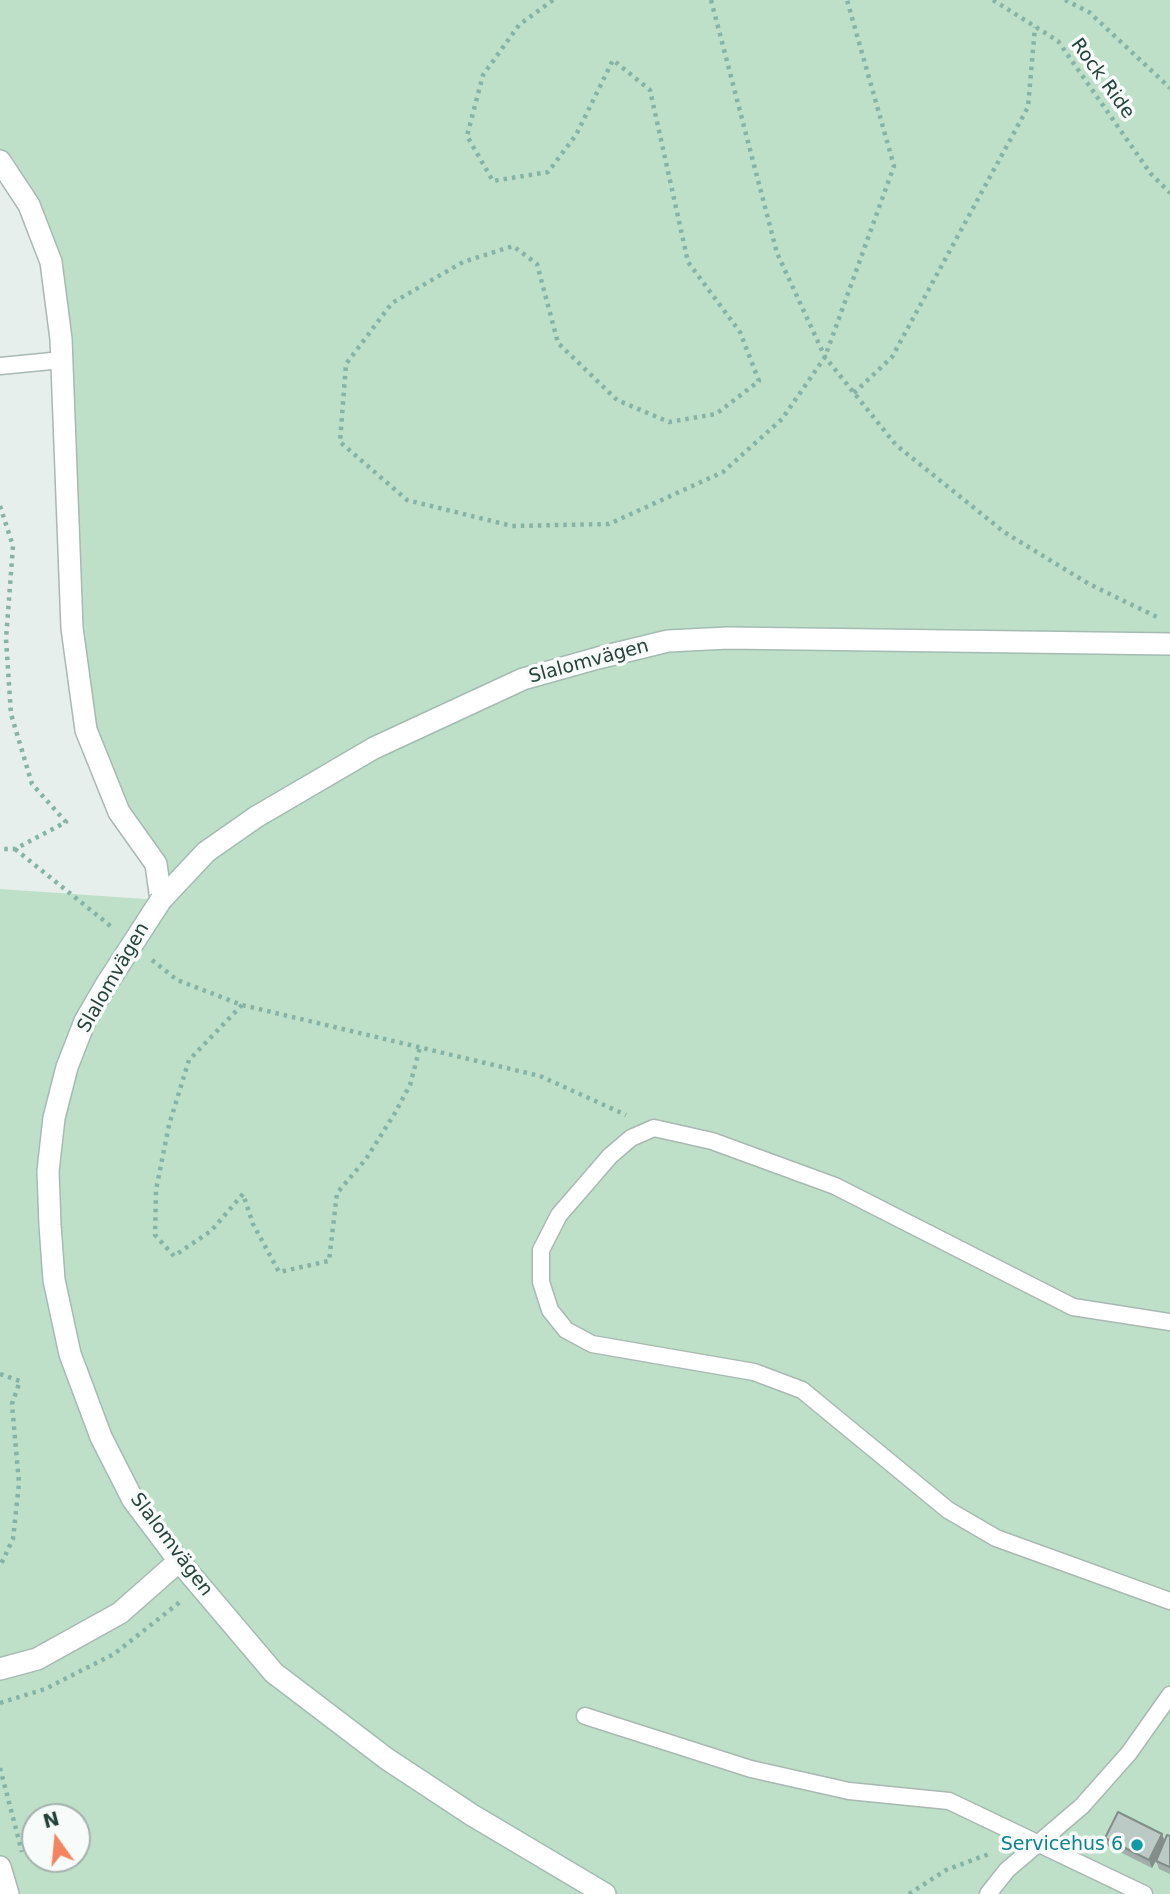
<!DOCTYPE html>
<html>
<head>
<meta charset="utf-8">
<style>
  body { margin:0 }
  #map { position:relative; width:1170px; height:1894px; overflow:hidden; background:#e6efeb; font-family:"DejaVu Sans",sans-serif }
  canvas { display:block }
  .north { position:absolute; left:21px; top:1803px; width:70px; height:70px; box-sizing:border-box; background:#f7fbf9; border:2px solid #a3b1ad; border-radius:50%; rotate:345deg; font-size:19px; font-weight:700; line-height:28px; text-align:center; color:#24423a }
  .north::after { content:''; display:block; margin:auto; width:24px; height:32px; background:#f4845f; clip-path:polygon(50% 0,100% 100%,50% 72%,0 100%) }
</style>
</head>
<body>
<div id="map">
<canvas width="1170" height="1894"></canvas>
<div class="north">N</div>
</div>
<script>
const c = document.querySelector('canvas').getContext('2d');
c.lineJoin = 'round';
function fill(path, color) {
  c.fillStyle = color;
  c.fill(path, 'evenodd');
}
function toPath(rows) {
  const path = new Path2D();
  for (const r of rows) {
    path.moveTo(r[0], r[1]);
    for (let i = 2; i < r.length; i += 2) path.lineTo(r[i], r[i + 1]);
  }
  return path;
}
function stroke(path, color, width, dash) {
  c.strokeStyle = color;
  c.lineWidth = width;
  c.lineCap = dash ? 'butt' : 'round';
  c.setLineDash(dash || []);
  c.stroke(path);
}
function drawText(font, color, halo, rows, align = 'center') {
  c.font = font + ' "DejaVu Sans",sans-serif';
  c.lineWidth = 7;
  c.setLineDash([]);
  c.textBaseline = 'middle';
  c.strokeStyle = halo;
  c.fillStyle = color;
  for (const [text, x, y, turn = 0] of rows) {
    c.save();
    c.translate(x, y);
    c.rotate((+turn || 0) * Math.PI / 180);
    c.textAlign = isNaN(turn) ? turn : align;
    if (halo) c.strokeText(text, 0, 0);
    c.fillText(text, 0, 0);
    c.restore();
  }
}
const green = toPath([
  [0,0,1170,0,1170,1894,0,1894,0,889,160,900,86,730,51,262,0,161],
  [35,1817,77,1817,77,1859,35,1859]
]);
const path = toPath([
  [553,0,519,25,483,75,467,136,493,181,548,172,576,135,613,60,650,90,688,262,740,332,759,381,716,414,669,422,617,400,558,343,537,264,513,246,463,262,392,303,346,364,340,442,407,500,512,526,609,524,723,472,782,419,825,357,894,166,847,0],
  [711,0,777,253,825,357,896,445,1004,532,1089,584,1157,617],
  [993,0,1058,41,1151,174,1170,193],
  [1065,0,1089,12,1170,88],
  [854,393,892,357,1028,107,1035,27],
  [0,506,13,546,6,639,11,714,32,784,66,822,15,849,0,849],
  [15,849,113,928],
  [152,960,177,980,242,1005,540,1076,626,1115],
  [242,1005,189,1060,169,1125,156,1190,155,1235,174,1256,211,1231,243,1194,253,1224,279,1272,329,1261,337,1193,366,1159,395,1113,410,1085,420,1047],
  [0,1374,20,1381,12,1404,19,1483,13,1539,0,1566],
  [0,1703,45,1689,114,1654,180,1602],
  [0,1768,22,1852],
  [909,1894,946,1870,989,1854]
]);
const lane = toPath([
  [0,366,62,360],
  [1170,1322,1073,1307,835,1186,712,1141,654,1128,631,1138,610,1156,559,1215,541,1250,541,1282,550,1310,566,1330,592,1344,754,1372,802,1390,948,1510,996,1538,1170,1601],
  [585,1716,751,1769,849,1791,949,1801,1144,1894],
  [988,1894,1007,1870,1082,1806,1129,1753,1170,1695]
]);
const street = toPath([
  [0,161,29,205,51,262,61,339,72,628,86,730,119,812,156,864,161,900],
  [0,1669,37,1659,120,1613,179,1561],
  [0,1867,8,1894]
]);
const secondary = toPath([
  [161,900,206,852,256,817,374,748,523,679,598,658,668,641,728,638,1170,644],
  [106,985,85,1021,67,1067,54,1118,48,1171,50,1225,54,1280,70,1354,101,1437,133,1500,179,1561,274,1673,387,1759,472,1815,605,1894]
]);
const secondaryBridge = toPath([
  [106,985,161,900]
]);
const wall = toPath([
  [1162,1834,1165,1841,1170,1836,1170,1874,1159,1869,1156,1861,1152,1868,1108,1846,1105,1838]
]);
const shadedWall = toPath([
  [1162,1834,1165,1843,1152,1868,1149,1860]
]);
const building = toPath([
  [1118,1812,1162,1834,1149,1860,1105,1838,1118,1812],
  [1167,1835,1170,1836,1170,1867,1156,1861,1167,1835]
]);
const markers = [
  [1137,1845,7,"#0f9aa8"]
];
const streetNames = [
  ["Rock Ride",1102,79,54],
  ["Slalomvägen",589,662,-15],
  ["Slalomvägen",114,978,-60],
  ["Slalomvägen",171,1545,53]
];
const cultureNames = [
  ["Servicehus 6",1123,1845]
];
fill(green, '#bfe0c8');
stroke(lane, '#a8b8b2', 19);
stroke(street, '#a8b8b2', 24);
stroke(secondary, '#a4bbb3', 24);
stroke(path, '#86b3a5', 4.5, [3.5, 5]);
stroke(lane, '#fff', 16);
stroke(street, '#fff', 21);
stroke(secondary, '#fff', 21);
stroke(secondaryBridge, '#a4bbb3', 24, []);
stroke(secondaryBridge, '#fff', 21);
fill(wall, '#a1aea9');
fill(shadedWall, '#838d89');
fill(building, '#bbcac4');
stroke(building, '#838d89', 2);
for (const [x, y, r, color] of markers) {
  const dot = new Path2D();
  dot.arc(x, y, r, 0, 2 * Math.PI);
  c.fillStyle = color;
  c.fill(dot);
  stroke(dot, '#f7fbf9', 2.5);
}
drawText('19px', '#24423a', '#f7fbf9', streetNames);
drawText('19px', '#0d838f', '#f7fbf9', cultureNames, 'right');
</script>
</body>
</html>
